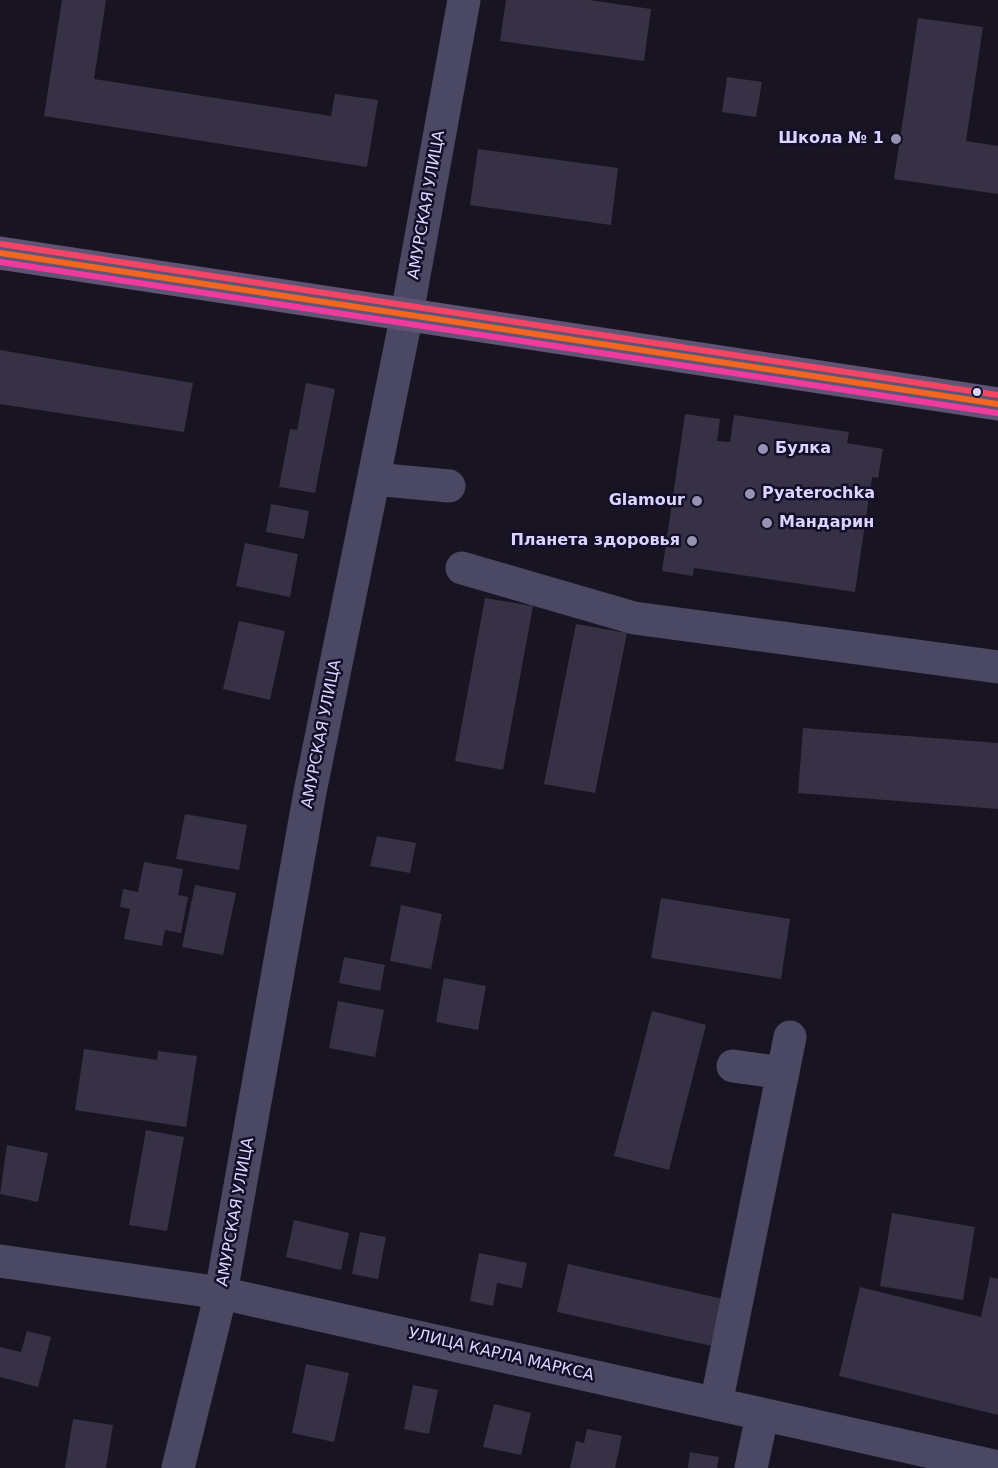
<!DOCTYPE html>
<html>
<head>
<meta charset="utf-8">
<style>
  body { margin:0 }
  canvas { display:block; background:#181422 }
</style>
</head>
<body>
<canvas width="998" height="1468"></canvas>
<script>
const c = document.querySelector('canvas').getContext('2d');
c.lineJoin = 'round';
function fill(path, color) {
  c.fillStyle = color;
  c.fill(path, 'evenodd');
}
function toPath(rows) {
  const path = new Path2D();
  for (const r of rows) {
    path.moveTo(r[0], r[1]);
    for (let i = 2; i < r.length; i += 2) path.lineTo(r[i], r[i + 1]);
  }
  return path;
}
function stroke(path, color, width, dash) {
  c.strokeStyle = color;
  c.lineWidth = width;
  c.lineCap = dash ? 'butt' : 'round';
  c.setLineDash(dash || []);
  c.stroke(path);
}
function drawText(font, color, halo, rows, align = 'center') {
  c.font = font + ' "DejaVu Sans",sans-serif';
  c.lineWidth = 5;
  c.setLineDash([]);
  c.textBaseline = 'middle';
  c.strokeStyle = halo;
  c.fillStyle = color;
  for (const [text, x, y, turn = 0] of rows) {
    c.save();
    c.translate(x, y);
    c.rotate((+turn || 0) * Math.PI / 180);
    c.textAlign = isNaN(turn) ? turn : align;
    if (halo) c.strokeText(text, 0, 0);
    c.fillText(text, 0, 0);
    c.restore();
  }
}
const building = toPath([
  [62,0,106,0,94,79,331,116,335,94,378,100,367,167,44,116],
  [506,0,589,0,651,9,644,61,500,41],
  [918,18,983,27,966,141,998,146,998,194,894,179],
  [727,77,762,82,756,117,722,112],
  [478,149,618,168,611,225,470,205],
  [0,350,193,383,184,432,0,404],
  [306,383,335,389,315,493,279,487,290,429,297,430],
  [685,414,720,419,717,441,730,442,734,415,849,432,847,443,883,449,878,478,872,477,855,592,694,568,693,576,662,571],
  [271,504,309,511,304,539,266,532],
  [245,543,298,554,290,597,236,586],
  [485,598,533,606,503,770,455,761],
  [239,621,285,631,270,700,223,689],
  [576,624,627,633,595,793,544,784],
  [803,728,998,743,998,809,798,793],
  [185,814,247,825,239,870,176,859],
  [377,836,416,843,410,873,370,866],
  [144,862,183,869,178,895,188,897,181,933,165,930,162,946,124,939,130,909,120,907,123,889,138,892],
  [195,885,236,893,223,955,182,947],
  [661,898,790,919,781,979,651,958],
  [401,905,442,914,431,969,390,961],
  [344,957,385,965,380,991,339,983],
  [444,978,486,986,478,1030,436,1022],
  [338,1001,384,1010,375,1057,329,1048],
  [652,1011,706,1025,669,1170,614,1156],
  [84,1049,157,1060,158,1051,197,1056,186,1127,75,1110],
  [146,1130,184,1137,167,1231,129,1225],
  [7,1145,48,1153,38,1202,0,1194],
  [892,1213,975,1227,963,1300,880,1286],
  [294,1220,349,1233,341,1270,286,1257],
  [360,1232,386,1237,378,1279,352,1274],
  [479,1253,527,1263,522,1288,497,1283,493,1306,470,1301],
  [568,1264,723,1299,712,1346,557,1312],
  [990,1277,998,1279,998,1415,839,1376,860,1287,981,1317],
  [27,1331,51,1337,38,1387,0,1377,0,1347,21,1352],
  [306,1364,349,1373,334,1442,292,1433],
  [413,1385,438,1390,429,1434,404,1429],
  [494,1404,531,1413,521,1455,483,1447],
  [73,1419,113,1425,106,1468,65,1468],
  [587,1429,622,1436,615,1468,570,1468,576,1441,584,1443],
  [690,1452,719,1457,717,1468,688,1468]
]);
const minor = toPath([
  [374,479,449,486],
  [462,568,634,618,998,667],
  [733,1066,783,1073],
  [0,1261,221,1293,998,1467],
  [716,1404,790,1037],
  [178,1468,221,1293,310,792,407,314,464,0],
  [751,1468,762,1416]
]);
const major = toPath([
  [0,253,998,404]
]);
const bus1 = toPath([
  [0,253,998,404]
]);
const bus2 = toPath([
  [0,262,997,413]
]);
const bus3 = toPath([
  [1,244,998,395]
]);
const markers = [
  [896,139,6,"#9791b2"],
  [977,392,5,"#dcd4ff"],
  [763,449,6,"#9791b2"],
  [750,494,6,"#9791b2"],
  [697,501,6,"#9791b2"],
  [767,523,6,"#9791b2"],
  [692,541,6,"#9791b2"]
];
const poiNames = [
  ["Школа № 1",884,139],
  ["Булка",775,449,"left"],
  ["Pyaterochka",762,494,"left"],
  ["Glamour",685,501],
  ["Мандарин",779,523,"left"],
  ["Планета здоровья",680,541]
];
const streetNames = [
  ["АМУРСКАЯ УЛИЦА",427,205,-80],
  ["АМУРСКАЯ УЛИЦА",322,734,-79],
  ["АМУРСКАЯ УЛИЦА",236,1212,-80],
  ["УЛИЦА КАРЛА МАРКСА",501,1355,13]
];
fill(building, '#363144');
stroke(minor, '#4b4863', 33);
stroke(major, '#615374', 33);
stroke(bus1, '#f26522', 6);
stroke(bus2, '#f13a9d', 6);
stroke(bus3, '#f34667', 6);
for (const [x, y, r, color] of markers) {
  const dot = new Path2D();
  dot.arc(x, y, r, 0, 2 * Math.PI);
  c.fillStyle = color;
  c.fill(dot);
  stroke(dot, '#140e28', 2);
}
drawText('bold 16px', '#dcd4ff', '#140e28', poiNames, 'right');
drawText('16px', '#dcd4ff', '#140e28', streetNames);
</script>
</body>
</html>
